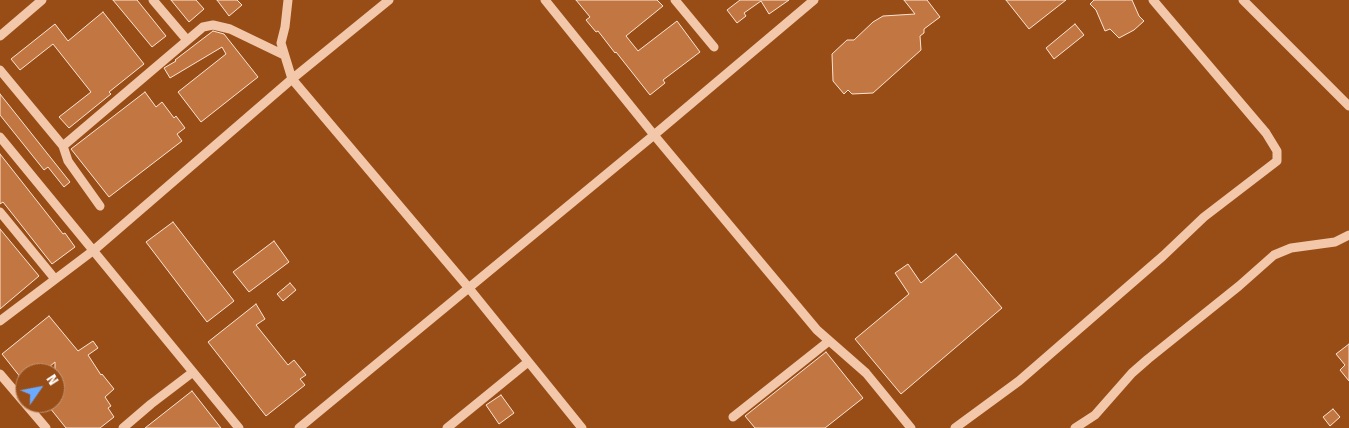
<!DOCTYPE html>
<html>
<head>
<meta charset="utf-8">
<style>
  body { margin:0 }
  #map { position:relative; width:1349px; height:428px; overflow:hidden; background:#994d16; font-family:"Fira Sans",sans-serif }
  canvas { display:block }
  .north { position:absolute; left:15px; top:363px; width:50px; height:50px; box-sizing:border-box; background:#994d16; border:1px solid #c29473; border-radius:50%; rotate:57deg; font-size:14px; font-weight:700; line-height:20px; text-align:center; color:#fff }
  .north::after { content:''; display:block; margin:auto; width:18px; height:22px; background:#6babff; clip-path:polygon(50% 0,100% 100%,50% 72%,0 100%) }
</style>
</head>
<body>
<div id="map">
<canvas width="1349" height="428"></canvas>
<div class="north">N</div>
</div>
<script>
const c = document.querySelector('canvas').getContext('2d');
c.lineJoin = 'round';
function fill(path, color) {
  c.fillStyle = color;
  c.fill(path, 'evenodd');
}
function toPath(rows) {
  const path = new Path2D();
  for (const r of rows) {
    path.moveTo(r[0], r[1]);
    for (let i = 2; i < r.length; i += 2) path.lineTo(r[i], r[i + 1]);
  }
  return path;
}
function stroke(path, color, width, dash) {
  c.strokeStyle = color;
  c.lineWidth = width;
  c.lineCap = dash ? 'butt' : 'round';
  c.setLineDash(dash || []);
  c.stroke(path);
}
const building = toPath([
  [113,0,137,0,166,36,152,47,113,0],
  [171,0,196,0,204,9,189,22,171,0],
  [217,0,237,0,242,5,229,16,217,0],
  [576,0,657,0,663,6,626,36,638,51,677,21,700,52,663,80,665,83,650,95,616,52,615,53,598,31,596,32,586,20,590,17,576,0],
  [740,0,789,0,769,14,761,1,744,13,746,16,737,23,727,10,740,0],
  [904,0,927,0,940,17,924,29,924,33,920,36,921,50,873,93,852,94,848,90,844,94,833,81,832,54,847,40,854,40,873,22,883,16,915,14,904,0],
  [1006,0,1066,0,1029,29,1006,0],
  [1094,0,1132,0,1139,16,1144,21,1134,30,1119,38,1110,29,1105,31,1096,10,1090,4,1094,0],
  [103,12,144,64,109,92,111,94,69,128,59,117,91,92,53,44,20,70,11,59,55,24,68,41,103,12],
  [1075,24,1084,35,1054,59,1046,48,1075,24],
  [213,31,224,34,258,77,201,122,178,92,226,54,222,47,170,78,164,68,176,61,175,60,213,31],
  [145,92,156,107,162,102,174,118,176,116,185,128,177,134,182,141,109,197,71,149,145,92],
  [0,94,70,182,64,187,48,167,44,170,0,115,0,94],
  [0,154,63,234,65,233,75,247,52,264,3,202,0,204,0,154],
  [173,222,234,301,207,322,146,242,173,222],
  [0,229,39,276,0,309,0,229],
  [274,241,289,262,249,292,233,272,274,241],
  [956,254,1002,308,901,394,855,339,909,294,895,273,908,264,921,283,956,254],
  [290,283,296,290,283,301,277,294,290,283],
  [256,304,265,319,256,325,288,365,294,360,306,375,300,379,305,385,266,416,208,342,256,304],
  [49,316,78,351,93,341,98,348,88,355,101,375,102,374,114,389,105,397,111,406,108,408,114,417,100,428,66,428,46,403,55,403,55,362,42,373,25,373,25,383,2,354,49,316],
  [1349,344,1349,381,1340,370,1345,365,1336,354,1349,344],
  [826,352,863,398,825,428,755,428,745,416,826,352],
  [192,391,221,428,145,428,192,391],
  [501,395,514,413,499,424,486,405,501,395],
  [1333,409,1340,417,1330,426,1323,417,1333,409]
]);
const minor = toPath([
  [153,0,187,40],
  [288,0,285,27,281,43,292,79,468,287,582,428],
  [545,0,654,135,817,330,866,373,911,428],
  [675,0,714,47],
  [1243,0,1349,106],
  [0,36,42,0],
  [0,70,63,146,68,161,100,206],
  [0,137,239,428],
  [63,146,203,27,213,25,230,29,284,55],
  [0,212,55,279],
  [0,321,94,250,292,79,389,0],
  [0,374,46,428],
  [733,417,829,341],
  [123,428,151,404,193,372],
  [299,428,654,135,814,0],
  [447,428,528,362],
  [955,428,1019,381,1163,256,1204,217,1277,161,1277,151,1266,133,1153,0],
  [1075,428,1095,415,1132,373,1148,359,1239,286,1274,255,1291,248,1335,242,1349,235]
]);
fill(building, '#c27743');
stroke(building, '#fce3d2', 1);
stroke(minor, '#f2c7aa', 9);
</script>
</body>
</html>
